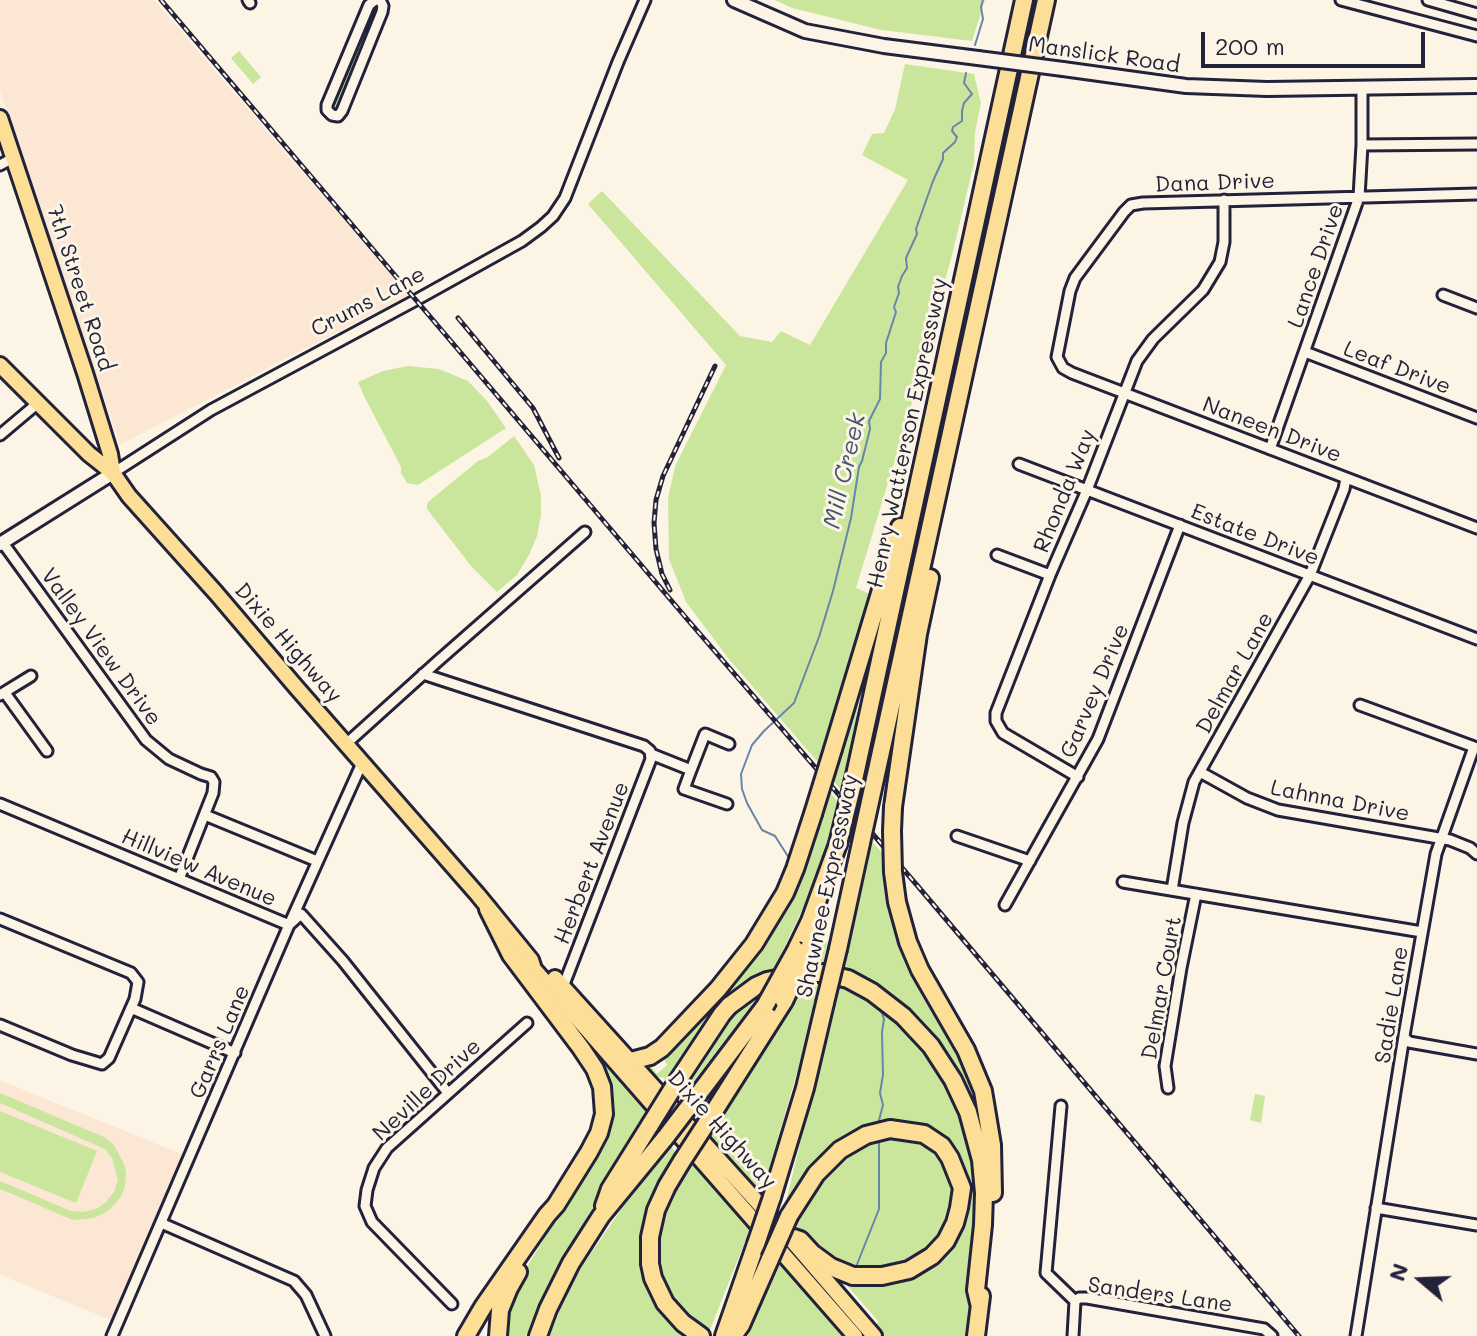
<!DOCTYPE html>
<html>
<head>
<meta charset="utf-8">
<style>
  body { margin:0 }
  #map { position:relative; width:1477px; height:1336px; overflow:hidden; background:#fcf5e5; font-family:Mali,sans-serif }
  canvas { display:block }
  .north { position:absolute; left:1381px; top:1240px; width:80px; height:80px; -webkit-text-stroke:6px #fcf5e5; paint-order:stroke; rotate:289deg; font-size:22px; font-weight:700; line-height:32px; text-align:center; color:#22223b }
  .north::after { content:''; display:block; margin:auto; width:28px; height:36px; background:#22223b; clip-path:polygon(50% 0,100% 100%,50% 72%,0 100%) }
  .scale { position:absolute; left:1201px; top:32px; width:224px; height:36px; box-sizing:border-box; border:4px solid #22223b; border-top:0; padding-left:10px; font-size:24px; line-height:28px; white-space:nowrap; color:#22223b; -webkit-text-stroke:6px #fcf5e5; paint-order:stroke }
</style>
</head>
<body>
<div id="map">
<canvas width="1477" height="1336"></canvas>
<div class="north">N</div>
<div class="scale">200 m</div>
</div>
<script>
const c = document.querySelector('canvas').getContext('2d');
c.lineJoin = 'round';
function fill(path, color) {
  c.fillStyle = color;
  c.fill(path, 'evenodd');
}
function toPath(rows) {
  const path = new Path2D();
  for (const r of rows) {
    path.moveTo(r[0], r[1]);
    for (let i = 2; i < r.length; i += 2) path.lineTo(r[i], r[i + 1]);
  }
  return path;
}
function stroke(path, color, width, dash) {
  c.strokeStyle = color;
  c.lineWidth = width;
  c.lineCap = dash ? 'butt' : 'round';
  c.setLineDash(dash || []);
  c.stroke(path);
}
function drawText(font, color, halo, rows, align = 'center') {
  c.font = font + ' Mali,sans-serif';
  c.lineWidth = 6;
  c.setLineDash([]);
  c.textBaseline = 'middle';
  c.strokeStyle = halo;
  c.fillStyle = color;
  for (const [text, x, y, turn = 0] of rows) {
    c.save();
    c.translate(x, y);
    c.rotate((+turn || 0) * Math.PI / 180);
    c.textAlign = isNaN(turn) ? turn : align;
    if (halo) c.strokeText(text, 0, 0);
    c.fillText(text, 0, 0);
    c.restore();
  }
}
const built = toPath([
  [0,0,154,0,408,295,120,445,0,91],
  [0,1080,186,1156,114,1321,0,1275]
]);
const green = toPath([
  [775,0,985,0,972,41,881,30,792,8],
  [373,6,376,6,378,11,338,111,335,111,331,108,332,104],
  [239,51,261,77,253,84,231,58],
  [905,64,974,74,981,103,975,132,974,163,953,251,908,417,856,588,874,596,821,766,729,659,686,602,669,559,668,499,675,466,726,365,588,204,602,191,740,336,772,342,781,331,810,345,908,180,862,155,872,134,884,133,895,109],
  [408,366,439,369,468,381,487,401,506,428,418,485,407,483,401,473,401,467,365,398,358,382,383,371],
  [514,436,534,465,541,495,541,515,537,536,529,555,517,575,497,592,471,566,427,509,427,505,428,502,478,461,488,457],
  [861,686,850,756,842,791,829,776,851,709],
  [826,787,839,803,830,836,810,893,775,967,769,976,758,979,669,1084,664,1078,654,1076,646,1064,649,1063,657,1074,667,1065,662,1055,756,949],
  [871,840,883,854,886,889,894,923,936,1014,961,1057,975,1091,978,1104,972,1105,954,1071,843,971],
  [821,937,829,944,823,968,808,967],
  [804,977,821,978,805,1045,762,1193,707,1137,778,1027],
  [840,982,855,987,916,1036,958,1099,976,1159,978,1235,966,1336,884,1336,876,1327,878,1321,839,1276,911,1275,965,1205,927,1128,909,1123,892,1122,872,1125,854,1132,832,1147,801,1185,798,1186,791,1198,786,1201],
  [762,988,751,1006,681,1098,677,1093,728,1015],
  [586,1043,600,1058,603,1056,651,1112,559,1263,539,1303,526,1336,502,1336,504,1316,525,1270,579,1182,606,1096],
  [0,1093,104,1137,114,1145,124,1164,126,1173,125,1186,121,1197,114,1205,106,1212,94,1218,73,1220,0,1189,0,1181,71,1211,84,1212,98,1208,106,1202,114,1192,118,1180,112,1158,105,1149,0,1103],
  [1255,1094,1265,1096,1261,1123,1250,1120],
  [0,1111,97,1151,76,1203,0,1172],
  [903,1134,934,1147,954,1180,953,1206,942,1233,926,1252,892,1270,844,1268,808,1241,793,1221,820,1177,851,1147],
  [670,1145,677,1154,660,1181,649,1205,642,1230,641,1259,645,1281,656,1303,670,1323,685,1336,549,1336,561,1308,581,1268,624,1205],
  [693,1159,751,1226,710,1330,687,1316,674,1300,663,1279,658,1259,658,1240,665,1211,671,1197],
  [780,1257,850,1336,741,1336,774,1265]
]);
const stream = toPath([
  [975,45,983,19,981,7,983,0],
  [789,858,775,836,762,830,747,803,742,789,741,774,752,745,764,731,794,703,819,637,833,591,851,518,859,467,862,461,870,429,869,421,880,399,881,362,886,353,886,343,896,312,894,307,899,293,898,287,902,276,907,268,906,258,917,234,916,229,933,181,943,159,943,153,955,142,957,137,952,131,953,127,962,121,962,111,964,103,972,94,964,83,966,73],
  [878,1124,883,1105,880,1093,883,1075,882,1032,884,1019,881,1010],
  [856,1267,879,1209,879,1138]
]);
const minor = toPath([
  [248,0,250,3],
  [375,0,369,5,327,105,327,110,332,115,338,116,342,111,382,12,383,6,380,0],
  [1341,0,1477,36],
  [1428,0,1477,14],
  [1362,145,1477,144],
  [0,165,13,158],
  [1477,194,1143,203,1131,205,1124,212,1075,278,1070,291,1057,357,1063,368,1072,373,1477,528],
  [1443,295,1477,308],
  [1305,352,1477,418],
  [0,435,38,403],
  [1270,449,1359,197,1362,145,1362,89],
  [1019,464,1477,639],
  [113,473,211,410,416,300,522,241,541,227,553,216,565,198,618,62,645,0],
  [3,543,146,740,169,759,201,774,211,777,214,782,213,793,179,879],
  [997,555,1050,575],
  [423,674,644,746,650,751,651,759,563,987],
  [5,693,47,751],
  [0,695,31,676],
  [1360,705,1477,748],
  [346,744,438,661,585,532],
  [651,754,691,770,684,789,727,804],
  [691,770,705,734,729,744],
  [1200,772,1247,798,1278,810,1450,840,1470,848,1477,854],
  [1078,777,1003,733,996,721,996,713,1050,575,1087,490,1137,361,1153,339,1203,290,1220,262,1224,242,1224,200],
  [0,804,289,925,301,914,343,961,448,1093],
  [205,815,317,861],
  [957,836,1030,861],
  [1123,882,1422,932],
  [1172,890,1183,823,1194,782,1310,575,1344,489,1346,478],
  [1005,905,1098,739,1180,525],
  [0,919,131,973,138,982,135,999,109,1058,102,1064,72,1055,0,1025],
  [131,1008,235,1053],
  [1404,1037,1409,1042,1477,1054],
  [1168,1088,1165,1066,1181,968,1196,894],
  [1061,1106,1046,1273,1075,1301],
  [1376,1208,1477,1225],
  [161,1223,294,1281,306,1295,325,1336],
  [452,1304,372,1222,365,1206,367,1190,374,1168,387,1148,527,1023],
  [112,1336,289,925,362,763],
  [1073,1336,1075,1301,1079,1298,1087,1298,1264,1329,1272,1336],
  [1356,1336,1405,1030,1436,854,1474,747]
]);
const secondary = toPath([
  [734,0,805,31,884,46,978,58],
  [1063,69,1186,86,1267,89,1477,86],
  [0,544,113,473]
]);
const primary = toPath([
  [0,118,85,373,110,454,113,473],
  [0,365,89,454,113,473,129,496,216,593,296,687,478,895,531,960,534,969,855,1336],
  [555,978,788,1236,874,1336]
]);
const motorway = toPath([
  [833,749,900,527],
  [855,775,1024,0],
  [875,779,1046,0],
  [893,807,918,634,930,578],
  [893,872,897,902,908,942,920,970,966,1050,983,1091,992,1145,993,1193],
  [838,949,861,843],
  [796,950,810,921,838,844],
  [631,1061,650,1056,662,1048,718,989,754,944,785,893,795,869,813,814],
  [673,1088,722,1014,729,1006,756,986,767,981,806,973,822,973,848,979,872,992,903,1016,931,1046,953,1080,968,1112,981,1160,984,1193,983,1225,976,1290,979,1303],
  [694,1100,765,1006],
  [706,1124,784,1001],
  [682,1161,667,1186,656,1210,650,1237,650,1264,653,1278,665,1303,683,1323,701,1336],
  [772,1197,805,1088,825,1003],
  [604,1206,610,1189,650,1125],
  [788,1236,800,1240,812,1253,831,1267,853,1276,882,1276,909,1270,932,1256,946,1241,955,1223,959,1208,962,1188,950,1158,942,1146,924,1134,890,1129,866,1135,840,1150,816,1174,789,1216],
  [466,1336,483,1307,547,1215,556,1205,589,1152,599,1133,604,1114,602,1087,595,1069,581,1048,511,955,488,909],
  [498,1336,500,1310,509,1288,518,1272],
  [538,1336,548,1309,571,1263,601,1216,665,1138],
  [724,1336,756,1244],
  [733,1336,741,1325,770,1259],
  [976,1336,981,1296]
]);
const rail = toPath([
  [161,0,687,619,916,884,1299,1336],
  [458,318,533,408,559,458],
  [670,590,662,574,656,549,654,523,656,500,663,476,715,366]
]);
const secondaryBridge = toPath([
  [978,58,1063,69]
]);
const motorwayBridge = toPath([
  [813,814,833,749],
  [861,843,875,779],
  [838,844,855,775],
  [893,872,892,831,893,807],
  [784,1001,810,946],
  [825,1003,838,949],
  [765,1006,796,950],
  [650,1125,673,1088],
  [665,1138,694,1100],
  [682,1161,706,1124],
  [756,1244,772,1197],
  [770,1259,789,1216]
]);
const streetNames = [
  ["Manslick Road",1104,55,8],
  ["Dana Drive",1215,183,-2],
  ["Lance Drive",1316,266,-71],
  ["7th Street Road",80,288,72],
  ["Crums Lane",368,302,-28],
  ["Leaf Drive",1397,368,21],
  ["Naneen Drive",1272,430,21],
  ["Henry Watterson Expressway",908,433,-78],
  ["Rhonda Way",1065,491,-68],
  ["Estate Drive",1255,535,21],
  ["Dixie Highway",288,643,49],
  ["Valley View Drive",101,647,54],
  ["Delmar Lane",1235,673,-61],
  ["Garvey Drive",1095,691,-67],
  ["Lahnna Drive",1340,801,11],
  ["Herbert Avenue",592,863,-69],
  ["Hillview Avenue",199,868,23],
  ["Shawnee Expressway",828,886,-78],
  ["Delmar Court",1162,988,-80],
  ["Sadie Lane",1392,1005,-81],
  ["Garrs Lane",220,1042,-67],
  ["Neville Drive",427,1090,-43],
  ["Dixie Highway",722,1130,48],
  ["Sanders Lane",1160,1295,8]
];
const waterNames = [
  ["Mill Creek",845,471,-77]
];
fill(built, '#fbe7d3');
fill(green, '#cae69d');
stroke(stream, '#6786a9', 2);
stroke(minor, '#22223b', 15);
stroke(secondary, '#22223b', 18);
stroke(primary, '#22223b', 20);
stroke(motorway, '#22223b', 22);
stroke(minor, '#fcf5e5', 9);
stroke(secondary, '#fcf5e5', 12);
stroke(primary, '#fdde96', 14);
stroke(motorway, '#fdde96', 16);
stroke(rail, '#22223b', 5);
stroke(rail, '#fcf5e5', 2, [6]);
stroke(secondaryBridge, '#22223b', 18, []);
stroke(motorwayBridge, '#22223b', 22, []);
stroke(secondaryBridge, '#fcf5e5', 12);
stroke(motorwayBridge, '#fdde96', 16);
drawText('22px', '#22223b', '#fcf5e5', streetNames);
drawText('italic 24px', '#445472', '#fcf5e5', waterNames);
</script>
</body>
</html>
